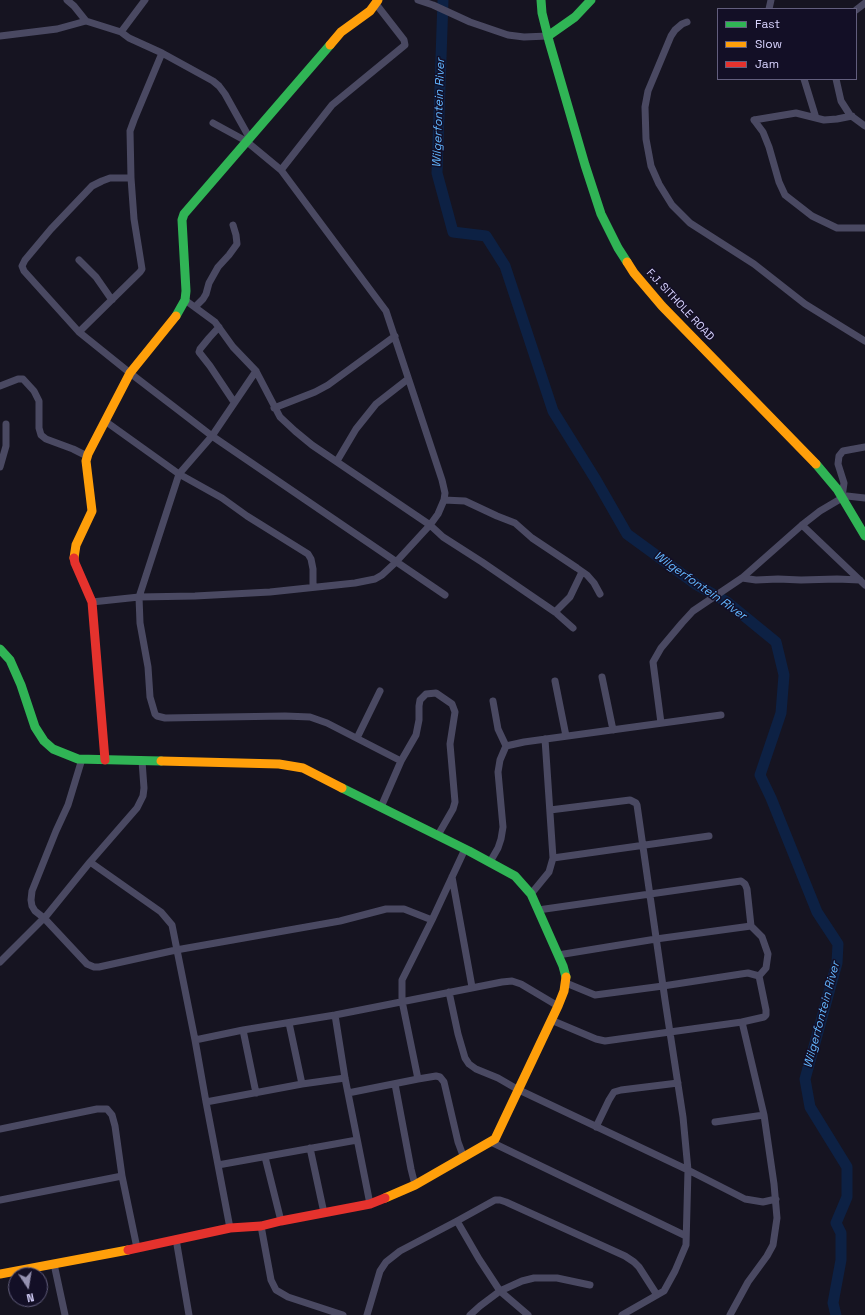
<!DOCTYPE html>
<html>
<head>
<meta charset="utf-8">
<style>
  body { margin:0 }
  #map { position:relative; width:865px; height:1315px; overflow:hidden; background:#161421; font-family:"Space Grotesk",sans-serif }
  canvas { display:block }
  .legend { position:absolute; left:717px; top:8px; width:140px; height:72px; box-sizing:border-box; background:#130f26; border:1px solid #625e7d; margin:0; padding:5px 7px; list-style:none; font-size:12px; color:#d9d4ff }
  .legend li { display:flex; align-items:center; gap:8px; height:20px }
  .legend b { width:20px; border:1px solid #625e7d }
  .north { position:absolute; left:8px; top:1267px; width:40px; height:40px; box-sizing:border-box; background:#130f26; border:1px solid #625e7d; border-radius:50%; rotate:168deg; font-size:11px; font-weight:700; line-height:16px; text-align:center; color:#d9d4ff }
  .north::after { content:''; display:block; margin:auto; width:14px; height:18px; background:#9591b1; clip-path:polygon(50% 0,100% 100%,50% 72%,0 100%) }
</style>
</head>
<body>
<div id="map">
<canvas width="865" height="1315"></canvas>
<ul class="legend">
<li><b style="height:5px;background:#30b455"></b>Fast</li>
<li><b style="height:5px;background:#ff9f0a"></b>Slow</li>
<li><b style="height:5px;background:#e5322d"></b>Jam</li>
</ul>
<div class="north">N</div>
</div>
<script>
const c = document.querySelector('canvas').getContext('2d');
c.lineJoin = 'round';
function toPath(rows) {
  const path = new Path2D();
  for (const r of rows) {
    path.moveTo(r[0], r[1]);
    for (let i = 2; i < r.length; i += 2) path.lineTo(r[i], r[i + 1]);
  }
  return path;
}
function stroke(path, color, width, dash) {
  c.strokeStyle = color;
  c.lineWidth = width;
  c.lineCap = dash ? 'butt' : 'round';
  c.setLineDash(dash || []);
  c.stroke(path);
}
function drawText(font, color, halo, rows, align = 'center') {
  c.font = font + ' "Space Grotesk",sans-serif';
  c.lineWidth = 3;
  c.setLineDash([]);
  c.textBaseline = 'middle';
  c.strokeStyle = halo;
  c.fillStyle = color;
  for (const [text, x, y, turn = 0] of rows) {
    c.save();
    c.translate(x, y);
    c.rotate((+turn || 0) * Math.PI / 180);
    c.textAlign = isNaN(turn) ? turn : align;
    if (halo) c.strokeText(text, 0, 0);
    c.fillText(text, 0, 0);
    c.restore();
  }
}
const river = toPath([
  [443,0,437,173,453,232,486,236,505,266,553,411,596,480,627,534,697,585,727,602,776,642,784,675,781,713,760,775,771,798,817,912,838,944,837,963,805,1079,810,1107,847,1167,847,1197,836,1223,841,1233,841,1260,833,1303,836,1315]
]);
const street = toPath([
  [67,0,74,6,86,21,121,32,145,0],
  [418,0,433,5,470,22,508,35,524,37,548,36],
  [769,9,771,0],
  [856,10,865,3],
  [687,22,682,24,675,30,671,36,648,91,645,107,646,139,651,166,659,184,672,205,690,223,754,264,805,304,865,341],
  [0,36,57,29,86,21],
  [162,53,213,81,219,86,225,94,249,137],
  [804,79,816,118],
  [836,79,841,101,850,115,865,126],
  [754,120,763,132,769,147,779,182,785,195,812,216,837,228,865,228],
  [754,120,796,113,824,120,837,119,852,116],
  [281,170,332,105,405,45,404,40,376,4],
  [131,178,110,178,102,181,92,186,51,229,25,260,22,266,24,271,79,332,130,373,212,436,445,595],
  [79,260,96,277,112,300],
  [185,300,215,322,233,347,256,371,280,417,295,431,312,445,430,525,443,537,482,562,555,612,573,628],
  [195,307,203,299,206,294,209,283,218,267,229,255,237,244,236,235,233,225],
  [219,327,209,338,200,349,199,352,210,366,234,402],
  [79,332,140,272,142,269,134,219,131,178,130,131,134,120,162,53,129,38,121,32],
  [256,371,212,436,179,474,139,597,140,623,148,667,150,697,155,714,157,716,165,718,285,716,310,717,327,723,401,761],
  [0,386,18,379,23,379,34,391,39,401,39,428,41,435,46,439,73,449,87,456],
  [274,408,315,392,328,385,395,336],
  [105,421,179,474,222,498,247,516,308,554,311,559,313,569,313,587],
  [337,461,356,429,376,404,408,379],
  [0,467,6,446,6,424],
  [842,497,844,483,838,464,839,456,843,451,865,447],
  [444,500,465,501,497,516,515,523,532,538,577,568,587,575,594,583,600,594],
  [802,525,865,585],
  [742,578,756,580,778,579,801,580,837,579,860,580],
  [92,602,139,597,195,596,270,592,355,583,375,579,382,575,396,562,430,525,438,514,444,500,445,493,442,480,386,311,281,170,246,141,213,123],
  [555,612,570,597,582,572],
  [602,677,613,730],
  [555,681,566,736],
  [493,701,498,729,506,746],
  [661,723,653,662,661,648,682,623,693,611,742,578,802,525,820,511,842,498,847,496,865,498],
  [357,738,380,691],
  [82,759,68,805,56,831,32,891,31,900,32,906,35,911,44,918,87,964,94,967,99,967,176,950,340,921,386,909,404,909,432,920],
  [381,807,401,761,416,735,419,720,419,706,420,700,426,694,436,693,452,704,455,712,450,744,455,802,453,809,438,835],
  [550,810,630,800,636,803,637,805,665,1000,683,1117,688,1170,686,1245,675,1271,664,1291,622,1315],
  [553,858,709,836],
  [90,862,161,912,172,925,195,1040,206,1102,230,1228],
  [490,862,498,848,501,839,503,827,498,772,500,760,506,746,524,742,721,715],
  [452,877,472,987],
  [531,894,549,872,553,858,545,739],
  [538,910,741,881,745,884,747,889,751,926,762,937,768,954,766,968,759,976,766,1010,766,1015,764,1017,742,1022,605,1041,596,1039,551,1020],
  [558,955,656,939,751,926],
  [0,962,47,915,90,862,137,808,143,796,144,788,142,761],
  [566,983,595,995,663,986,741,974,748,973,759,976],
  [449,992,458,1034,465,1058,469,1064,476,1069,498,1078,517,1089,688,1170,745,1199,763,1202,776,1199],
  [335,1015,345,1078,370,1204],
  [289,1023,302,1084],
  [243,1030,256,1093],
  [195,1040,243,1030,335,1015,502,982,512,981,521,984,558,1006],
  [418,1079,402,1001,402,980,432,920,465,849],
  [395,1084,411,1169,415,1185],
  [348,1093,418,1079,436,1076,440,1077,444,1082,458,1142,464,1158],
  [206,1102,302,1084,345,1078],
  [715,1122,764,1115],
  [596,1127,609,1100,614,1092,621,1090,678,1083],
  [0,1129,97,1109,107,1109,112,1115,115,1126,122,1176],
  [491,1142,686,1236],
  [310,1148,324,1213],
  [265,1157,281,1221],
  [218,1165,357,1140],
  [0,1200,122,1176,137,1248],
  [457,1221,479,1259,500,1291,528,1315],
  [261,1226,271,1280,276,1290,288,1297,343,1315],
  [176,1239,189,1315],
  [54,1264,65,1315],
  [367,1315,380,1271,386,1262,400,1251,457,1221,495,1200,500,1200,506,1202,625,1256,634,1262,639,1267,657,1295],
  [470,1315,480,1306,500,1291,522,1281,534,1278,557,1278,590,1285],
  [730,1315,748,1282,767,1256,773,1245,777,1218,774,1184,764,1115,742,1022]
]);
const fast = toPath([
  [541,0,542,13,549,41,585,165,601,214,618,248,627,262],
  [548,36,575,17,591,0],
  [176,316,185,300,186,291,182,220,184,214,330,45],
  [816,464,837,489,865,536],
  [0,649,10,660,21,685,35,727,44,741,53,749,78,759,161,761],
  [342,788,469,851,515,876,531,894,563,966,566,977]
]);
const slow = toPath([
  [330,45,341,32,370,11,378,0],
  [627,262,634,273,662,306,816,464],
  [74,558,76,545,92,511,86,461,88,454,130,373,176,316],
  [161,761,279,764,303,768,342,788],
  [385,1198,415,1185,495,1139,558,1006,564,991,566,977],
  [0,1274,128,1250]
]);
const jam = toPath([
  [74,558,75,563,92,602,105,760],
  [128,1250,230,1228,261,1226,281,1221,370,1204,385,1198]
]);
const streetNames = [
  ["F.J. SITHOLE ROAD",680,305,47]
];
const waterNames = [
  ["Wilgerfontein River",439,113,-88],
  ["Wilgerfontein River",700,586,35],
  ["Wilgerfontein River",822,1015,-75]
];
stroke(river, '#0d2144', 11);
stroke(street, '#4a4962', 7);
stroke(fast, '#30b455', 9);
stroke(slow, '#ff9f0a', 9);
stroke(jam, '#e5322d', 9);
drawText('11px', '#d9d4ff', '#130f26', streetNames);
drawText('italic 12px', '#62b6ff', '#130f26', waterNames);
</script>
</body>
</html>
